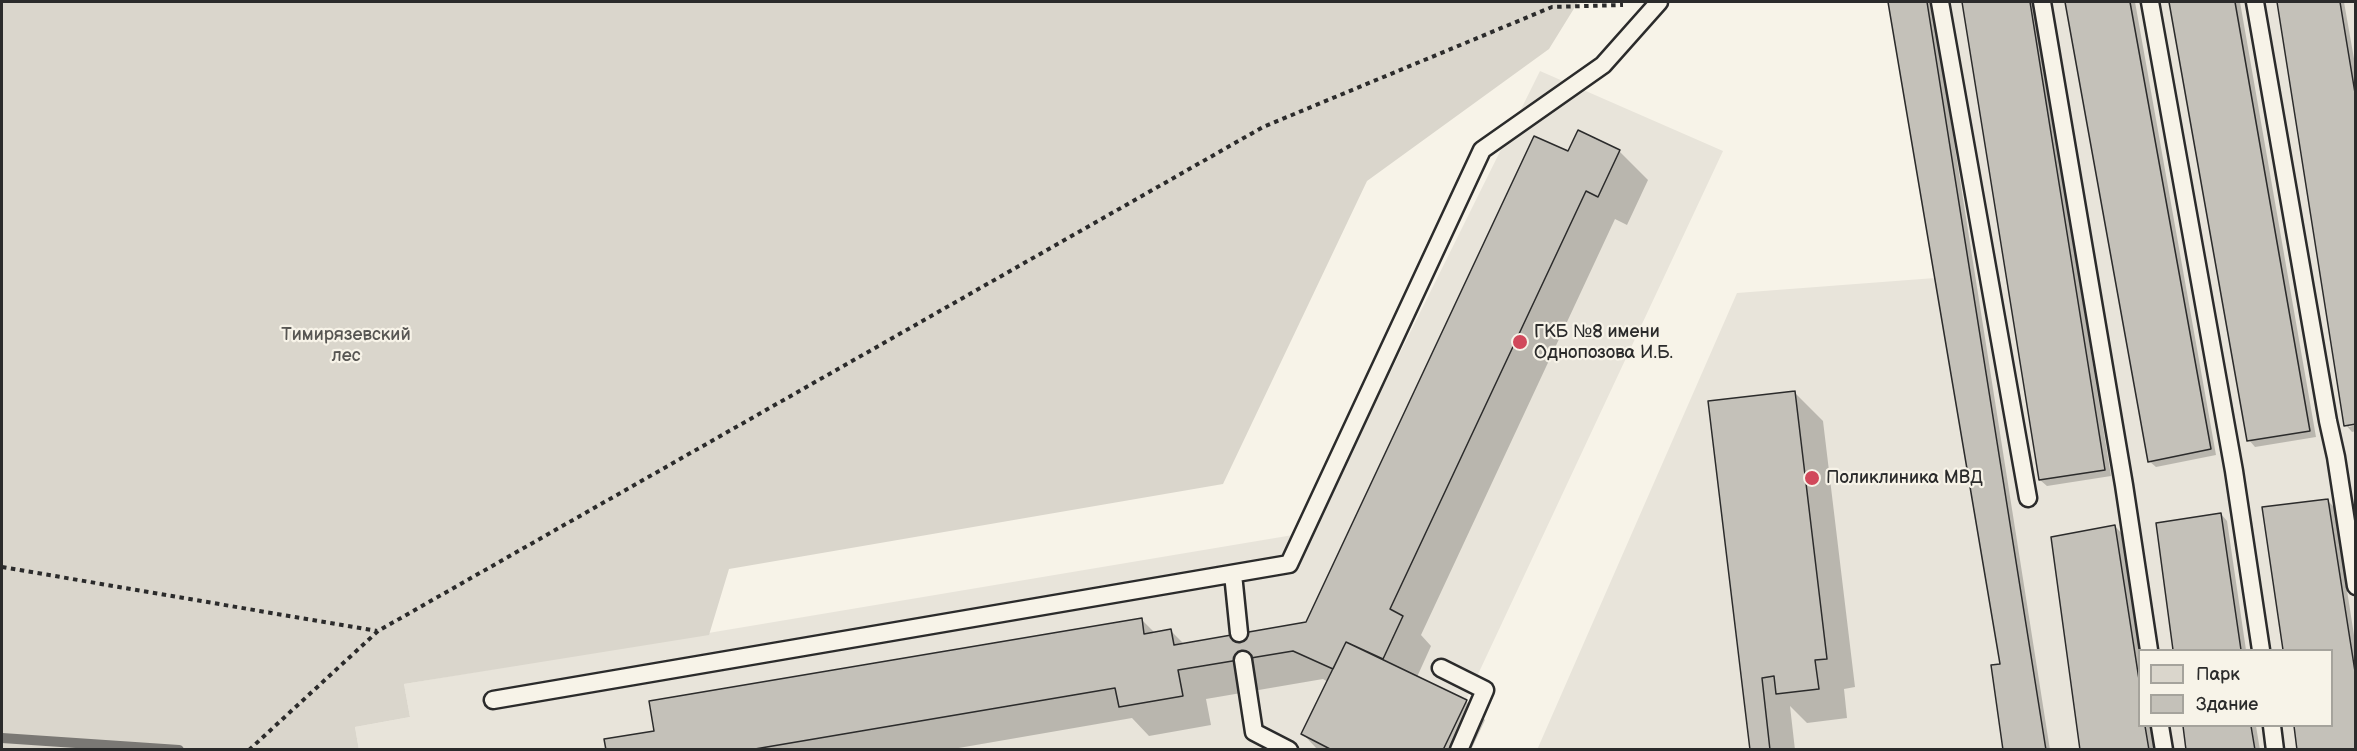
<!DOCTYPE html>
<html>
<head>
<meta charset="utf-8">
<style>
  body { margin:0 }
  #map { position:relative; width:2357px; height:751px; overflow:hidden; background:#f7f3e8; font-family:"Balsamiq Sans",sans-serif }
  canvas { display:block }
  .frame { position:absolute; inset:0; border:3px solid #2b2b2b; pointer-events:none }
  .legend { position:absolute; left:2138px; top:649px; width:195px; height:78px; box-sizing:border-box; background:#f7f3e8; border:2px solid #a5a39c; margin:0; padding:8px 10px; list-style:none; font-size:18px; color:#2b2b2b }
  .legend li { display:flex; align-items:center; gap:12px; height:30px }
  .legend b { width:30px; border:2px solid #a5a39c }
</style>
</head>
<body>
<div id="map">
<canvas width="2357" height="751"></canvas>
<div class="frame"></div>
<ul class="legend">
<li><b style="height:16px;background:#dad6cc"></b>Парк</li>
<li><b style="height:16px;background:#c4c1b9"></b>Здание</li>
</ul>
</div>
<script>
const c = document.querySelector('canvas').getContext('2d');
c.lineJoin = 'round';
function fill(path, color) {
  c.fillStyle = color;
  c.fill(path, 'evenodd');
}
function toPath(rows) {
  const path = new Path2D();
  for (const r of rows) {
    path.moveTo(r[0], r[1]);
    for (let i = 2; i < r.length; i += 2) path.lineTo(r[i], r[i + 1]);
  }
  return path;
}
function stroke(path, color, width, dash) {
  c.strokeStyle = color;
  c.lineWidth = width;
  c.lineCap = dash ? 'butt' : 'round';
  c.setLineDash(dash || []);
  c.stroke(path);
}
function drawText(font, color, halo, rows, align = 'center') {
  c.font = font + ' "Balsamiq Sans",sans-serif';
  c.lineWidth = 4.5;
  c.setLineDash([]);
  c.textBaseline = 'middle';
  c.strokeStyle = halo;
  c.fillStyle = color;
  for (const [text, x, y, turn = 0] of rows) {
    c.save();
    c.translate(x, y);
    c.rotate((+turn || 0) * Math.PI / 180);
    c.textAlign = isNaN(turn) ? turn : align;
    if (halo) c.strokeText(text, 0, 0);
    c.fillText(text, 0, 0);
    c.restore();
  }
}
const built = toPath([
  [1888,2,2355,2,2355,749,1537,750,1737,293,1935,278],
  [2140,650,2332,650,2332,726,2140,726],
  [1540,71,1723,151,1443,749,359,750,355,727,410,717,404,684,1311,532]
]);
const green = toPath([
  [2,2,1578,2,1549,49,1367,181,1223,484,729,569,709,635,404,684,410,717,355,727,359,750,2,749]
]);
const shadow = toPath([
  [1890,2,1932,2,2050,750,2005,750,2002,665],
  [1963,2,2034,2,2111,476,2047,486,2040,480],
  [2066,2,2135,2,2216,455,2156,467,2149,461],
  [2171,2,2240,2,2316,437,2255,447,2249,440],
  [2278,2,2344,2,2356,70,2356,422,2349,424,2349,427,2356,425,2356,431,2352,432,2346,425],
  [1619,151,1648,180,1627,225,1615,219,1421,635,1431,646,1417,677,1466,701,1485,720,1471,750,1318,750,1303,734,1328,682,1323,679,1206,699,1211,725,1149,736,1132,718,947,750,607,750,656,732,1141,619,1156,634,1171,631,1184,644,1307,623,1569,153],
  [1794,392,1823,421,1855,687,1844,689,1847,718,1807,723,1790,706,1795,750,1751,750],
  [2327,500,2334,507,2356,648,2356,750,2299,750,2295,726,2332,726,2332,650,2284,650,2264,508],
  [2221,514,2227,521,2246,650,2174,650,2158,524],
  [2115,526,2121,533,2140,655,2140,726,2150,726,2154,750,2082,750],
  [2184,726,2256,726,2260,750,2187,750]
]);
const stream = toPath([
  [2,738,179,750]
]);
const building = toPath([
  [1888,2,1927,2,2046,750,2003,750,1991,665,2000,664,1888,2],
  [1962,2,2030,2,2105,470,2039,480,1962,2],
  [2065,2,2130,2,2211,449,2148,462,2065,2],
  [2169,2,2235,2,2310,431,2247,441,2169,2],
  [2277,2,2340,2,2356,99,2356,424,2344,426,2277,2],
  [1578,130,1620,150,1598,197,1586,191,1390,609,1403,616,1383,659,1346,642,1333,669,1293,651,1178,670,1183,696,1119,707,1115,688,749,750,606,750,604,739,654,731,649,701,1142,618,1144,634,1171,629,1174,645,1306,622,1534,136,1568,151,1578,130],
  [1795,391,1827,659,1815,660,1819,689,1776,694,1774,676,1762,678,1770,750,1750,750,1708,401,1795,391],
  [2328,499,2356,678,2356,750,2297,750,2294,726,2332,726,2332,650,2283,650,2262,507,2328,499],
  [2221,513,2241,650,2173,650,2156,523,2221,513],
  [2115,525,2140,686,2140,726,2145,726,2149,750,2080,750,2051,537,2115,525],
  [1346,642,1467,700,1443,750,1332,750,1301,734,1346,642],
  [2183,726,2251,726,2255,750,2186,750,2183,726]
]);
const path = toPath([
  [2,567,377,631],
  [249,750,378,631,1263,127,1552,7,1623,5]
]);
const lane = toPath([
  [1940,2,2028,498],
  [2042,2,2124,485,2149,650],
  [2150,2,2234,471,2261,650],
  [2255,2,2328,421,2336,457,2356,586],
  [1233,574,1239,633],
  [1243,660,1254,732,1289,750],
  [1441,668,1485,690,1459,750],
  [493,700,1289,564,1482,150,1603,65,1659,2],
  [2160,726,2164,750],
  [2272,726,2275,750]
]);
const markers = [
  [1520,342,8,"#d1495b"],
  [1812,478,8,"#d1495b"]
];
const poiNames = [
  ["ГКБ №8 имени",1534,332],
  ["Однопозова И.Б.",1534,353],
  ["Поликлиника МВД",1826,478]
];
const parkNames = [
  ["Тимирязевский",346,335],
  ["лес",346,356]
];
fill(built, '#e8e4da');
fill(green, '#dad6cc');
fill(shadow, '#0003');
stroke(stream, '#7a7874', 10);
fill(building, '#c4c1b9');
stroke(building, '#2b2b2b', 1.5);
stroke(lane, '#2b2b2b', 21);
stroke(path, '#2b2b2b', 4, [4.5, 4.5]);
stroke(lane, '#f7f3e8', 16);
for (const [x, y, r, color] of markers) {
  const dot = new Path2D();
  dot.arc(x, y, r, 0, 2 * Math.PI);
  c.fillStyle = color;
  c.fill(dot);
  stroke(dot, '#f7f3e8', 2);
}
drawText('18px', '#2b2b2b', '#f7f3e8', poiNames, 'left');
drawText('18px', '#575653', '#f7f3e8', parkNames);
</script>
</body>
</html>
